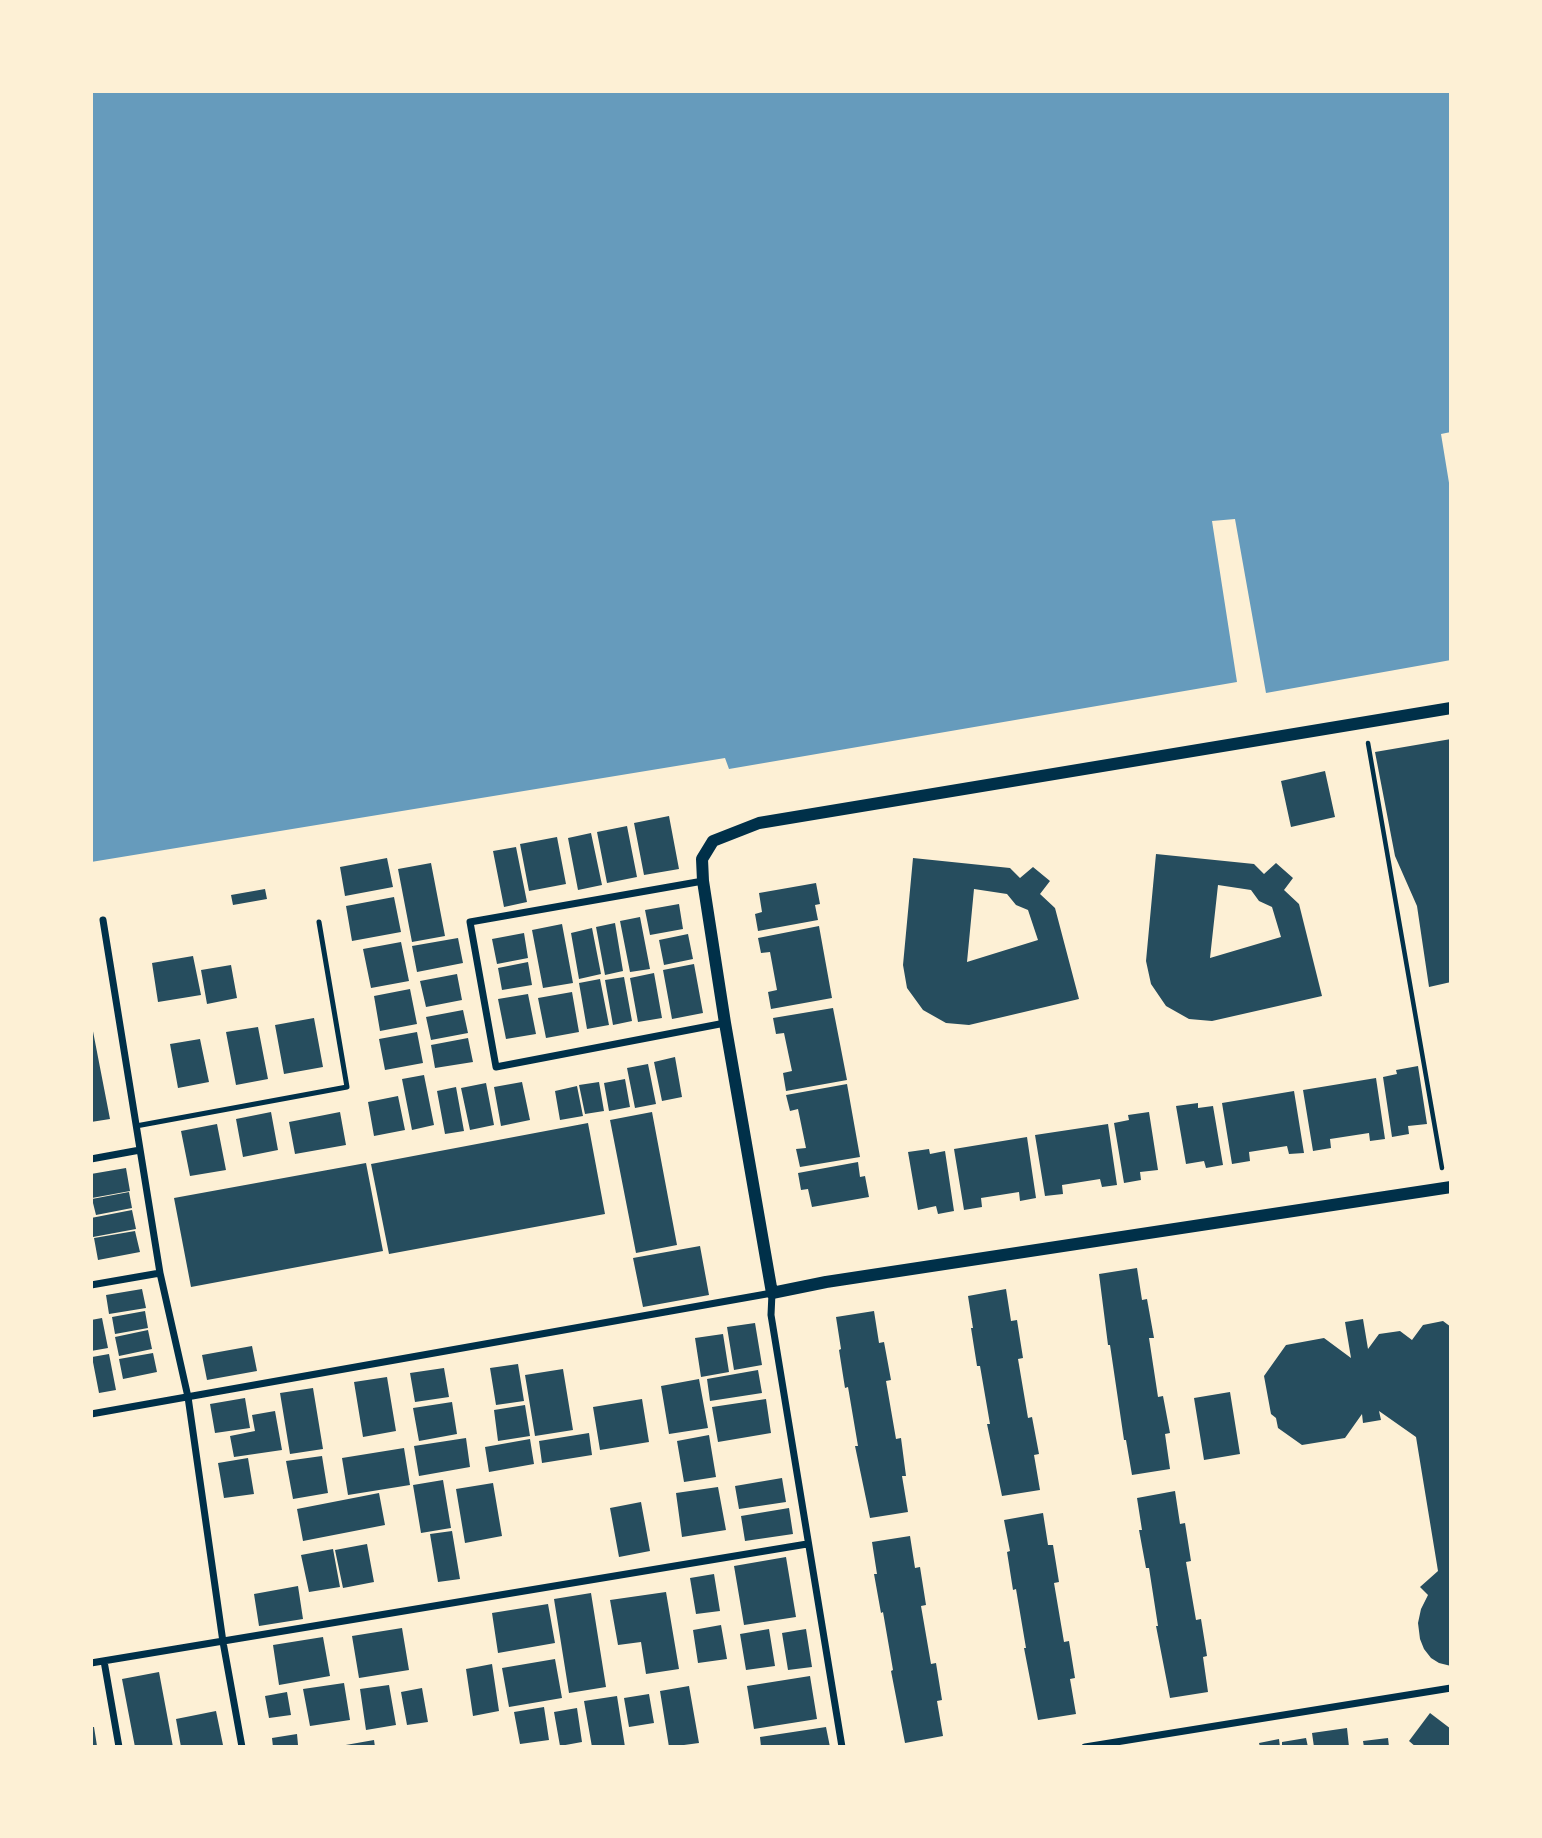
<!DOCTYPE html>
<html>
<head>
<meta charset="utf-8">
<style>
  body { margin:0 }
  #map { position:relative; width:1542px; height:1838px; overflow:hidden; background:#fdf0d5; font-family:"Fira Sans",sans-serif }
  canvas { display:block }
  .frame { position:absolute; inset:0; border:93px solid #fdf0d5; pointer-events:none }
</style>
</head>
<body>
<div id="map">
<canvas width="1542" height="1838"></canvas>
<div class="frame"></div>
</div>
<script>
const c = document.querySelector('canvas').getContext('2d');
c.lineJoin = 'round';
function fill(path, color) {
  c.fillStyle = color;
  c.fill(path, 'evenodd');
}
function toPath(rows) {
  const path = new Path2D();
  for (const r of rows) {
    path.moveTo(r[0], r[1]);
    for (let i = 2; i < r.length; i += 2) path.lineTo(r[i], r[i + 1]);
  }
  return path;
}
function stroke(path, color, width, dash) {
  c.strokeStyle = color;
  c.lineWidth = width;
  c.lineCap = dash ? 'butt' : 'round';
  c.setLineDash(dash || []);
  c.stroke(path);
}
const water = toPath([
  [91,91,1451,91,1451,432,1441,434,1451,495,1451,660,1266,693,1235,519,1212,521,1237,682,729,769,725,758,91,862]
]);
const building = toPath([
  [1451,739,1451,982,1429,987,1417,906,1395,856,1375,752],
  [1325,771,1335,817,1291,827,1281,781],
  [669,816,679,869,644,875,634,823],
  [627,826,637,877,607,883,597,832],
  [591,833,602,885,578,890,568,838],
  [557,837,566,884,529,891,520,844],
  [516,847,527,902,504,907,493,851],
  [1156,854,1254,864,1264,874,1276,863,1293,878,1284,890,1299,904,1322,996,1212,1021,1189,1019,1166,1006,1151,984,1146,961],
  [1218,885,1251,890,1259,901,1272,907,1281,937,1210,958],
  [387,858,393,887,345,896,340,867],
  [913,858,1010,868,1020,878,1033,867,1050,881,1040,894,1055,908,1079,999,969,1025,946,1023,923,1010,907,988,903,965],
  [974,889,1007,894,1016,905,1028,910,1038,940,967,962],
  [431,863,445,936,412,942,398,869],
  [816,883,820,904,815,905,818,920,758,931,755,914,762,912,759,893],
  [265,889,267,899,233,905,231,895],
  [394,897,401,932,352,941,346,906],
  [679,904,683,929,650,935,645,910],
  [640,917,650,969,630,972,620,921],
  [615,923,623,971,605,975,596,927],
  [562,924,573,983,543,988,532,930],
  [819,926,832,998,771,1009,768,992,777,990,770,952,761,953,758,938],
  [592,928,601,974,579,979,571,933],
  [524,933,528,958,497,964,492,939],
  [688,934,693,959,664,965,659,940],
  [458,938,463,963,417,972,412,946],
  [401,942,409,981,371,988,363,949],
  [193,956,201,995,158,1002,152,963],
  [528,962,532,985,502,990,498,968],
  [694,964,703,1013,672,1019,663,970],
  [231,965,237,998,207,1004,201,970],
  [654,973,662,1018,638,1022,630,978],
  [457,974,462,1000,426,1007,420,981],
  [624,977,632,1021,613,1025,605,980],
  [600,979,609,1025,587,1029,579,983],
  [410,989,417,1024,380,1031,374,996],
  [572,992,579,1032,546,1038,538,998],
  [528,994,536,1034,506,1039,498,999],
  [833,1008,847,1080,786,1091,783,1073,792,1071,784,1033,776,1034,773,1018],
  [463,1010,468,1033,431,1040,426,1017],
  [314,1018,323,1067,284,1074,275,1025],
  [91,1021,110,1119,91,1122],
  [258,1027,268,1079,236,1085,226,1032],
  [417,1032,423,1063,385,1070,379,1039],
  [468,1038,473,1062,435,1068,431,1045],
  [200,1039,209,1082,178,1088,170,1044],
  [675,1057,682,1097,662,1101,654,1062],
  [648,1064,656,1104,635,1108,627,1068],
  [1418,1066,1427,1124,1408,1126,1409,1134,1392,1137,1383,1077,1397,1074,1396,1070],
  [424,1075,434,1125,412,1130,402,1079],
  [1376,1078,1385,1139,1370,1141,1369,1133,1330,1139,1331,1148,1313,1151,1303,1090],
  [625,1079,630,1107,609,1111,604,1083],
  [522,1082,530,1120,501,1126,494,1087],
  [599,1082,604,1111,585,1114,579,1085],
  [486,1083,494,1125,470,1130,461,1088],
  [847,1084,860,1157,800,1167,796,1149,806,1148,798,1109,790,1111,786,1095],
  [577,1086,583,1116,560,1120,555,1091],
  [456,1087,464,1131,445,1134,437,1091],
  [1294,1091,1304,1153,1289,1154,1287,1146,1249,1152,1250,1161,1232,1164,1222,1103],
  [398,1096,405,1130,374,1136,368,1102],
  [1198,1103,1198,1108,1213,1106,1223,1165,1206,1168,1204,1161,1186,1164,1176,1106],
  [271,1112,278,1150,243,1157,236,1119],
  [340,1112,346,1145,295,1154,289,1122],
  [652,1112,677,1245,636,1253,610,1120],
  [1149,1112,1158,1170,1140,1172,1141,1180,1124,1183,1114,1123,1129,1120,1128,1115],
  [588,1123,605,1214,389,1254,371,1164],
  [217,1124,226,1170,190,1176,181,1131],
  [1108,1124,1117,1185,1102,1187,1100,1179,1062,1185,1063,1194,1045,1196,1035,1135],
  [1027,1137,1036,1198,1020,1201,1019,1192,981,1198,982,1207,964,1210,954,1149],
  [929,1149,930,1154,945,1151,954,1211,938,1214,936,1206,918,1210,908,1152],
  [858,1162,860,1177,865,1176,869,1197,812,1207,808,1189,801,1190,798,1173],
  [366,1163,383,1251,191,1287,174,1198],
  [126,1168,130,1191,92,1198,91,1174],
  [129,1192,132,1208,96,1215,92,1199],
  [132,1210,136,1229,93,1237,91,1218],
  [135,1231,140,1252,98,1260,94,1238],
  [700,1246,709,1295,643,1307,633,1258],
  [1137,1268,1142,1300,1147,1299,1154,1338,1149,1338,1158,1397,1163,1396,1170,1433,1165,1434,1170,1469,1132,1475,1126,1440,1124,1440,1110,1345,1108,1345,1099,1274],
  [142,1289,146,1308,109,1314,106,1295],
  [1006,1289,1011,1321,1017,1320,1023,1358,1018,1359,1028,1418,1032,1417,1039,1454,1034,1455,1040,1490,1002,1496,987,1424,990,1424,980,1366,977,1366,971,1328,973,1328,968,1296],
  [145,1311,148,1328,115,1334,112,1317],
  [874,1311,879,1343,884,1342,891,1380,886,1381,896,1439,901,1438,906,1476,902,1476,908,1512,870,1518,855,1446,858,1446,848,1387,845,1388,839,1350,841,1349,836,1317],
  [102,1318,108,1348,91,1351,91,1320],
  [1363,1319,1368,1349,1379,1334,1400,1331,1412,1340,1423,1325,1443,1321,1451,1327,1451,1666,1439,1663,1431,1658,1424,1649,1420,1639,1418,1623,1421,1609,1428,1595,1420,1587,1438,1571,1416,1437,1379,1411,1381,1420,1363,1423,1362,1414,1345,1438,1302,1445,1278,1428,1276,1418,1271,1414,1264,1376,1286,1345,1324,1338,1351,1358,1345,1322],
  [755,1323,762,1365,734,1370,727,1327],
  [148,1330,152,1349,119,1356,115,1337],
  [723,1334,729,1372,701,1377,695,1338],
  [252,1346,257,1371,207,1380,202,1355],
  [153,1353,157,1372,123,1379,119,1359],
  [109,1354,116,1390,99,1393,92,1357],
  [518,1364,524,1401,496,1405,490,1368],
  [444,1368,449,1397,415,1402,410,1373],
  [563,1369,573,1430,535,1436,525,1375],
  [758,1370,762,1393,710,1401,707,1379],
  [387,1377,396,1431,363,1437,354,1382],
  [699,1379,708,1428,669,1434,661,1386],
  [313,1388,323,1449,290,1454,280,1393],
  [1230,1392,1240,1454,1204,1460,1194,1398],
  [245,1398,250,1428,215,1433,210,1404],
  [642,1399,649,1442,600,1450,593,1407],
  [766,1399,771,1433,718,1442,712,1407],
  [452,1402,457,1434,419,1441,413,1408],
  [525,1405,530,1436,498,1441,494,1410],
  [275,1411,282,1450,234,1457,230,1436,255,1431,252,1415],
  [589,1433,592,1455,542,1463,539,1441],
  [709,1435,716,1477,684,1482,677,1441],
  [466,1438,470,1467,419,1476,414,1446],
  [530,1439,534,1464,489,1472,485,1447],
  [404,1448,410,1485,348,1495,342,1458],
  [322,1456,328,1493,293,1499,286,1461],
  [248,1458,254,1494,224,1498,218,1463],
  [782,1478,786,1502,739,1509,735,1486],
  [443,1480,451,1528,421,1533,413,1485],
  [493,1483,502,1536,465,1543,456,1489],
  [718,1487,726,1530,682,1537,676,1493],
  [1175,1491,1180,1524,1185,1523,1191,1561,1186,1562,1196,1620,1201,1619,1207,1656,1203,1657,1208,1692,1170,1698,1156,1626,1158,1626,1149,1568,1146,1568,1139,1530,1142,1530,1137,1498],
  [379,1493,385,1525,303,1541,297,1509],
  [641,1502,650,1551,619,1557,610,1508],
  [789,1508,793,1534,745,1541,741,1516],
  [1043,1513,1048,1545,1053,1545,1059,1582,1054,1583,1064,1642,1069,1641,1075,1678,1070,1679,1076,1714,1038,1720,1024,1648,1026,1648,1016,1589,1013,1590,1007,1552,1010,1551,1004,1520],
  [452,1531,460,1579,438,1582,430,1534],
  [910,1536,915,1568,920,1567,926,1605,921,1606,931,1664,936,1663,942,1700,937,1701,943,1736,905,1743,891,1671,893,1670,883,1612,881,1613,874,1574,877,1574,872,1542],
  [367,1544,374,1582,343,1588,335,1550],
  [333,1549,340,1587,309,1592,301,1555],
  [786,1557,796,1617,744,1625,734,1566],
  [714,1574,720,1611,696,1614,690,1578],
  [298,1586,303,1619,259,1626,254,1594],
  [666,1592,679,1669,646,1674,641,1642,618,1645,610,1600],
  [591,1593,606,1687,569,1693,554,1599],
  [548,1604,555,1643,498,1653,492,1613],
  [721,1625,727,1659,698,1663,693,1630],
  [402,1628,409,1670,359,1678,352,1636],
  [769,1629,775,1666,746,1670,740,1634],
  [806,1629,812,1667,788,1670,782,1633],
  [323,1637,330,1676,279,1685,273,1645],
  [555,1659,562,1698,509,1707,502,1668],
  [492,1664,499,1711,473,1716,466,1669],
  [159,1672,173,1747,135,1747,122,1679],
  [810,1676,817,1719,754,1729,747,1686],
  [344,1683,350,1720,310,1726,303,1689],
  [389,1685,396,1725,366,1730,360,1689],
  [689,1686,699,1743,669,1747,660,1691],
  [422,1688,428,1722,407,1725,401,1692],
  [287,1692,291,1715,269,1718,265,1696],
  [649,1694,654,1723,629,1727,624,1698],
  [617,1696,625,1747,592,1747,584,1701],
  [544,1707,549,1740,520,1744,514,1712],
  [577,1708,582,1742,560,1746,554,1712],
  [216,1711,223,1745,181,1747,176,1719],
  [1430,1713,1451,1729,1451,1747,1416,1747,1409,1741],
  [91,1727,94,1727,97,1746,92,1747],
  [826,1727,830,1747,761,1747,760,1737],
  [1347,1728,1349,1747,1314,1747,1312,1733],
  [297,1734,298,1745,273,1747,272,1738],
  [1306,1738,1308,1747,1282,1747,1282,1742],
  [1388,1738,1389,1747,1364,1747,1363,1741],
  [1279,1739,1280,1747,1260,1747,1259,1743],
  [374,1740,375,1747,340,1747,340,1746]
]);
const path = toPath([
  [1368,743,1442,1168]
]);
const service = toPath([
  [136,1126,347,1087,319,922]
]);
const minor = toPath([
  [703,881,470,922,496,1067,725,1023],
  [103,920,160,1273,188,1397,223,1642,242,1747],
  [91,1159,140,1150],
  [91,1285,160,1273],
  [91,1414,772,1293,771,1315,842,1747],
  [104,1661,119,1747],
  [91,1663,807,1544],
  [1085,1747,1451,1688]
]);
const tertiary = toPath([
  [1451,708,759,823,713,841,702,859,703,881,725,1023,772,1293,826,1282,1451,1187]
]);
fill(water, '#669bbc');
fill(building, '#264d5e');
stroke(path, '#003049', 4.5);
stroke(service, '#003049', 5);
stroke(minor, '#003049', 7);
stroke(tertiary, '#003049', 12);
</script>
</body>
</html>
